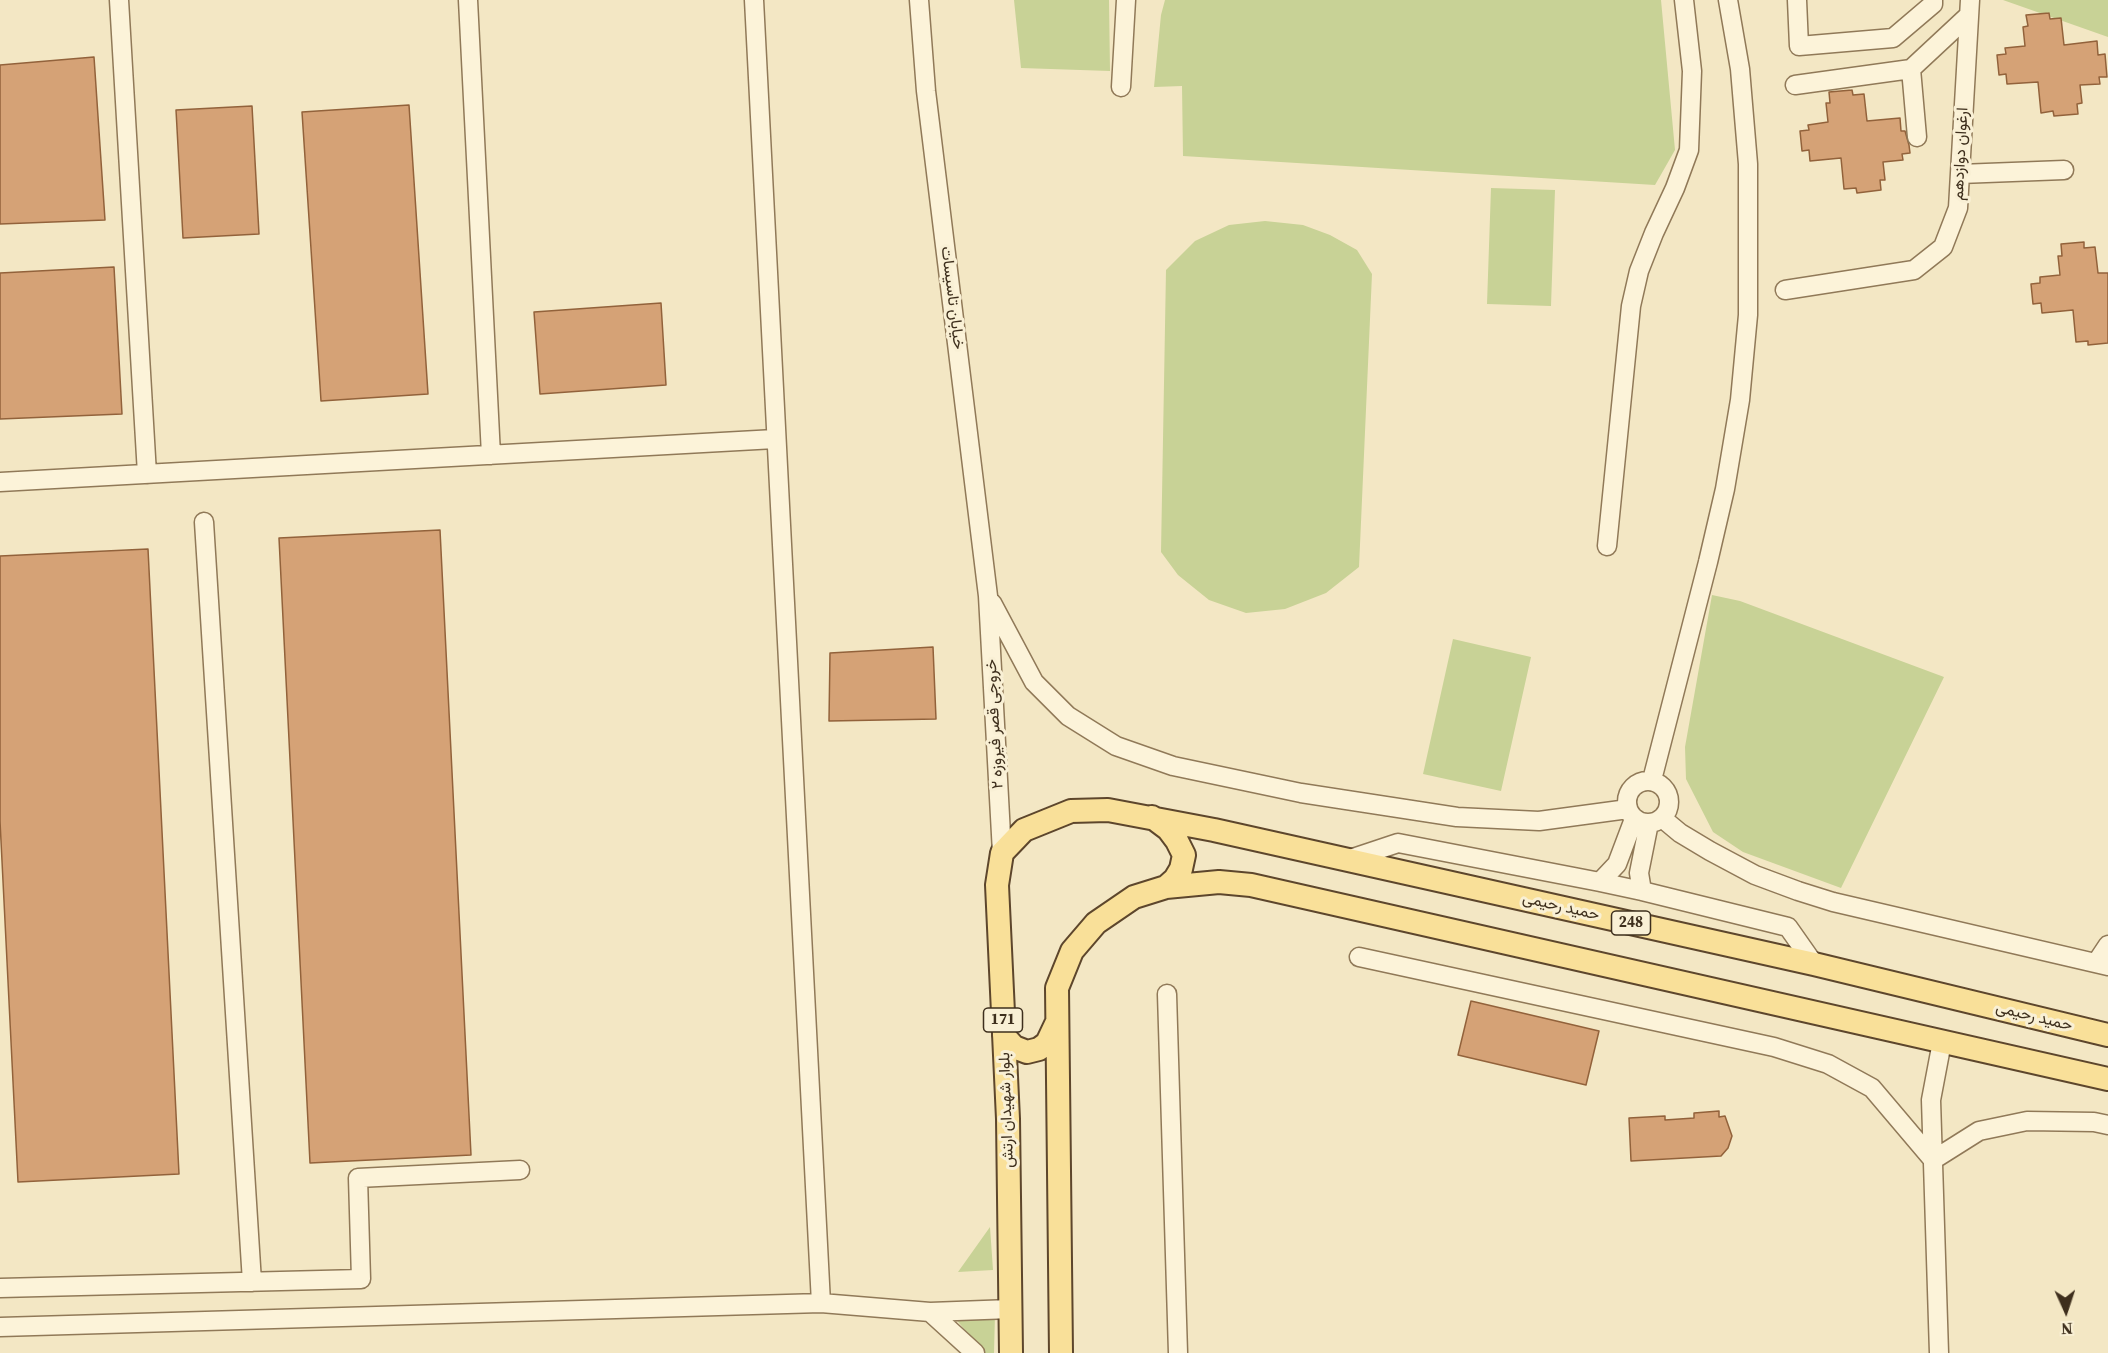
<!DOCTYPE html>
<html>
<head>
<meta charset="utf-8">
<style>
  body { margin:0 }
  #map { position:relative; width:2108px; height:1353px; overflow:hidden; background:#f3e7c4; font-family:"Source Serif 4",serif }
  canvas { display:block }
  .north { position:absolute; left:2036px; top:1281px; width:60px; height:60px; -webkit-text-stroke:4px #f9f0d5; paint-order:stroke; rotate:177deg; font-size:16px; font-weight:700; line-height:24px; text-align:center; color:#3e2f1d }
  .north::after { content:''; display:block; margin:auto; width:21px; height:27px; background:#3e2f1d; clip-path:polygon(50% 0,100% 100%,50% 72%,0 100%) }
</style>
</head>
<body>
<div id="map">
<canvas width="2108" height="1353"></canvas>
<div class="north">N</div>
</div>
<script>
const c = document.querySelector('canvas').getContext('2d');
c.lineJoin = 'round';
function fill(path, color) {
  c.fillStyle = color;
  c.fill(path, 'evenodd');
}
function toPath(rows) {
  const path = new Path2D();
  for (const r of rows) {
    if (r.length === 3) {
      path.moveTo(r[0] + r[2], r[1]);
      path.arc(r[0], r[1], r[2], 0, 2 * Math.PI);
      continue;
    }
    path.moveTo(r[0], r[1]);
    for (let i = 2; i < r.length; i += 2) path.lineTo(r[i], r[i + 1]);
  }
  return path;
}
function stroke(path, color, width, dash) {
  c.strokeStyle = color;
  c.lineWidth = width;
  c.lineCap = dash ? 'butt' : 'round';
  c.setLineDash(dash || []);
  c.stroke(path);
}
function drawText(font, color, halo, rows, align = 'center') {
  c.font = font + ' "Source Serif 4",Vazirmatn,serif';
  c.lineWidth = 6;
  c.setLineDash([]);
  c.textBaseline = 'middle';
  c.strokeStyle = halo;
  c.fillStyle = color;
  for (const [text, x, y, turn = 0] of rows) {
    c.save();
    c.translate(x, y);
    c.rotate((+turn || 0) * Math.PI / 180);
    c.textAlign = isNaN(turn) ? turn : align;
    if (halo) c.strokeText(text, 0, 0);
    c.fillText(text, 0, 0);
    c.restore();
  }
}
const green = toPath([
  [1014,0,1109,0,1110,71,1021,68],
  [1165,0,1661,0,1675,150,1655,185,1183,156,1182,86,1154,87,1161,15],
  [2003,0,2108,0,2108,37],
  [1491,188,1555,190,1551,306,1487,304],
  [1265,221,1303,225,1330,235,1357,250,1372,274,1359,567,1326,593,1285,609,1246,613,1209,600,1178,575,1161,552,1166,270,1195,241,1229,225],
  [1712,595,1740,601,1944,677,1841,888,1743,852,1713,832,1686,779,1685,747],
  [1453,639,1531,657,1501,791,1423,774],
  [990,1227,993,1270,958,1272],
  [995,1314,994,1353,985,1353,953,1316]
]);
const building = toPath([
  [2049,13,2050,19,2061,18,2064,45,2097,41,2098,55,2105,54,2107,77,2099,77,2100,84,2080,85,2082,103,2077,104,2078,114,2054,116,2053,111,2041,113,2038,82,2007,84,2006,74,1999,75,1997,55,2006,54,2005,48,2025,46,2023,27,2028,26,2026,15,2049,13],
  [94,57,105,220,0,224,0,65,94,57],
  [1852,90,1853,95,1864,94,1867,121,1900,118,1901,131,1905,131,1909,145,1910,153,1902,154,1903,160,1883,162,1885,180,1880,180,1881,190,1857,193,1856,188,1844,189,1841,158,1810,161,1809,150,1802,151,1800,131,1809,130,1808,125,1828,122,1826,103,1830,103,1829,92,1852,90],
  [409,105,428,394,321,401,302,112,409,105],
  [252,106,259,234,183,238,176,110,252,106],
  [2084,242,2084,248,2095,247,2098,273,2108,273,2108,343,2088,345,2088,341,2076,342,2073,310,2042,313,2041,303,2033,304,2031,284,2040,283,2040,277,2060,275,2058,256,2062,256,2061,244,2084,242],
  [114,267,122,414,0,419,0,273,114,267],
  [661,303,666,385,540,394,534,312,661,303],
  [440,530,471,1155,310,1163,279,538,440,530],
  [148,549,179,1174,18,1182,0,821,0,556,148,549],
  [933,647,936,719,829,721,830,653,933,647],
  [1471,1001,1599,1031,1586,1085,1458,1055,1471,1001],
  [1719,1111,1719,1117,1725,1116,1732,1136,1728,1148,1721,1156,1631,1161,1629,1118,1665,1116,1665,1120,1694,1118,1694,1113,1719,1111]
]);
const minor = toPath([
  [119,0,147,474],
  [468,0,491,455],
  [754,0,821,1303],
  [919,0,926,91,988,596,1002,853],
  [1797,0,1799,46,1893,38,1933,4,1933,0],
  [1795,85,1911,69],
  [1121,87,1126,0],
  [1917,137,1911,69,1969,15],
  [1960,174,2064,170],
  [1785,290,1914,270,1943,247,1958,208,1970,0],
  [0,482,775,439],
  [204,522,252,1282],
  [1607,546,1631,306,1639,271,1654,233,1675,188,1689,150,1692,71,1684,0],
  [992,603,1034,682,1068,716,1116,746,1173,766,1301,793,1457,817,1539,821,1628,809],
  [1652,780,1708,562,1725,489,1740,400,1748,315,1748,164,1740,69,1728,0],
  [1648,802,21],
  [1662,818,1680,833,1710,851,1755,875,1798,891,1833,902,2108,966],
  [1649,823,1639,873,1642,891,1788,927,1814,964],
  [1347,860,1398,843,1600,882,1617,864,1634,819],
  [1600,882,1642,891],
  [1359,957,1774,1047,1828,1064,1872,1088,1933,1160,1979,1131,2027,1121,2094,1122,2108,1125],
  [2096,963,2108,945],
  [1167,994,1178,1353],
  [0,1288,361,1279,358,1178,520,1170],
  [930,1312,975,1353],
  [0,1327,821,1303,930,1312,1011,1309],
  [1939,1353,1931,1100,1942,1042]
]);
const major = toPath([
  [1152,817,1168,829,1177,841,1184,855,1181,869,1175,879,1166,887],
  [1004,1036,1014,1047,1027,1052,1039,1049,1047,1043,1056,1024],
  [1011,1353,1008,1119,997,885,1002,853,1024,830,1071,811,1108,810,1214,830,1814,964,2108,1035],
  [1061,1353,1057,988,1072,951,1096,923,1134,897,1166,887,1219,882,1251,885,2108,1079]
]);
const shields = [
  [1631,923,39],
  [1003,1020,39]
];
const shieldNames = [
  ["248",1631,923],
  ["171",1003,1020]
];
const streetNames = [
  ["ارغوان دوازدهم",1961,154,-87],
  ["خیابان تاسیسات",952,298,83],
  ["خروجی قصر فیروزه ۲",995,724,-93],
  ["حمید رحیمی",1561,907,13],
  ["حمید رحیمی",2034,1017,14],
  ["بلوار شهیدان ارتش",1007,1110,-92]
];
fill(green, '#c8d296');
fill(building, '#d5a276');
stroke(building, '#92623b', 1.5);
stroke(minor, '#907958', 21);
stroke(major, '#5d462c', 26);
stroke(minor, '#fcf3d9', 18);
stroke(major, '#f9e099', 22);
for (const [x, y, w] of shields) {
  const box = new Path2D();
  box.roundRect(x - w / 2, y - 12, w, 24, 4.5);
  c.fillStyle = '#f9f0d5';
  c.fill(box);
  stroke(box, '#3e2f1d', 1.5);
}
drawText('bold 15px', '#3e2f1d', null, shieldNames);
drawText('16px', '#3e2f1d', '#f9f0d5', streetNames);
</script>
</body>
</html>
